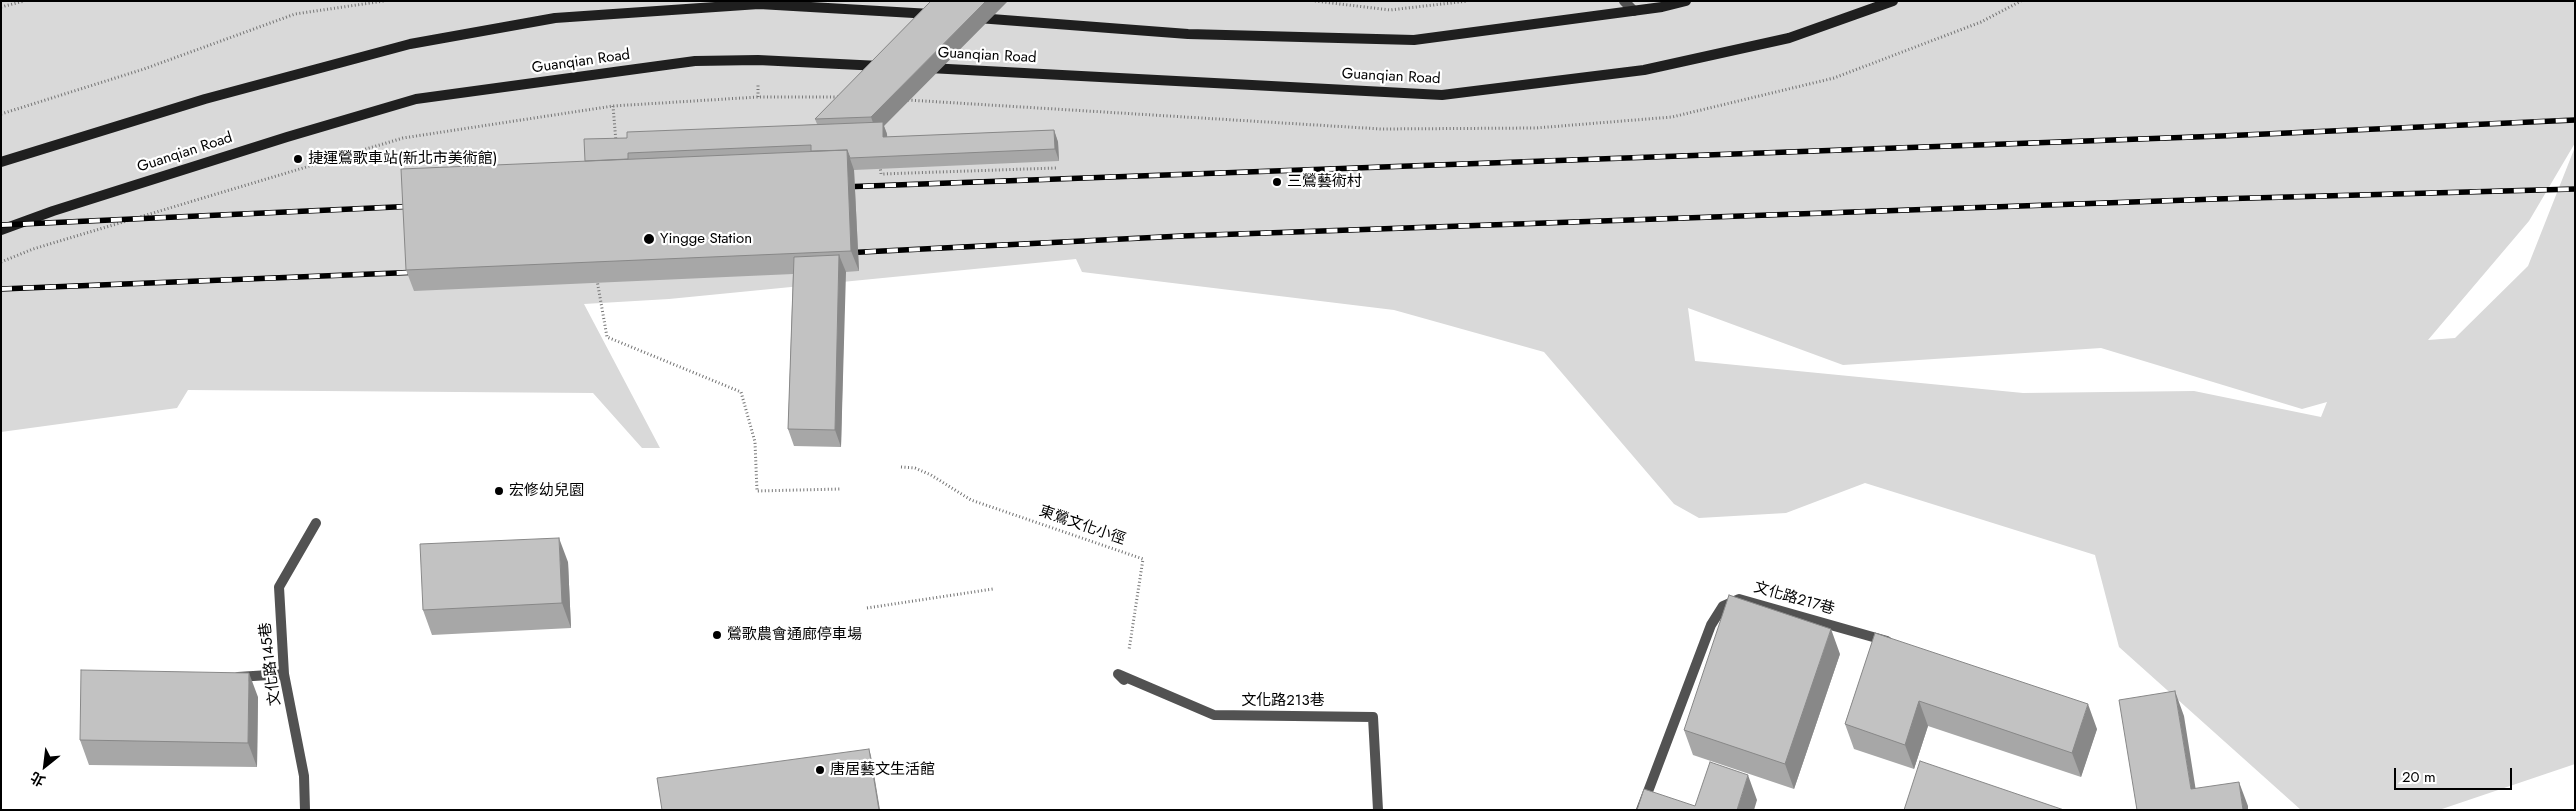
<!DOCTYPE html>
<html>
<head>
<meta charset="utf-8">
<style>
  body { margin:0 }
  #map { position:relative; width:2576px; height:811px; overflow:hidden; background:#fff; font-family:Jost,"Noto Sans TC",sans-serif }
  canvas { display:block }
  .frame { position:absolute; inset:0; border:2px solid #000; pointer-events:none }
  .north { position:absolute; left:20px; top:741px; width:50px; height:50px; -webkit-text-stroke:4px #fff; paint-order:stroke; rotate:209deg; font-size:14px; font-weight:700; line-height:20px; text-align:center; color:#000 }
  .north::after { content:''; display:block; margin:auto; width:18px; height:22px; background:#000; clip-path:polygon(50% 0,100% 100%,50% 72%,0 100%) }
  .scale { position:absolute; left:2394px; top:768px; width:118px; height:22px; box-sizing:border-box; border:2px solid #000; border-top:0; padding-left:6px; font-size:15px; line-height:18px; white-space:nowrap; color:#000; -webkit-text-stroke:4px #fff; paint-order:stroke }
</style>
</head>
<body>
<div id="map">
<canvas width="2576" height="811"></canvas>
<div class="frame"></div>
<div class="north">北</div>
<div class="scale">20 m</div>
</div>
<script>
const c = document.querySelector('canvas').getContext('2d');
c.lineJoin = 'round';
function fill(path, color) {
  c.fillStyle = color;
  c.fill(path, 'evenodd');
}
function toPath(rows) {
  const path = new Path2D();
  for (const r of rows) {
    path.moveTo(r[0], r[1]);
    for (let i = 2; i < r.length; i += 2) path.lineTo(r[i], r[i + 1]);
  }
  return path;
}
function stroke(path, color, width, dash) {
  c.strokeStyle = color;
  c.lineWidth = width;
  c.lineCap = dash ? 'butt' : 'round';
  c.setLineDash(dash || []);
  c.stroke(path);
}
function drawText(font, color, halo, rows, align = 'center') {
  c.font = font + ' Jost,"Noto Sans TC",sans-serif';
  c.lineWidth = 4.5;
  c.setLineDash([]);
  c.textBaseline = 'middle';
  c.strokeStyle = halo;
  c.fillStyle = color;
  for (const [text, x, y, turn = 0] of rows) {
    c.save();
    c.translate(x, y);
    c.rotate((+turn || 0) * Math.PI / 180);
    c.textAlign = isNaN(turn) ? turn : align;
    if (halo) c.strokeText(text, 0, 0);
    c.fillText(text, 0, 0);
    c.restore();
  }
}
const green = toPath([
  [1,1,2575,1,2575,143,2529,221,2428,340,2455,338,2528,266,2575,147,2575,764,2439,810,2301,810,2119,647,2095,555,1865,483,1786,513,1699,518,1674,504,1544,352,1394,310,1082,272,1076,259,669,299,584,304,660,448,642,448,593,393,188,390,177,408,1,432],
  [1688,308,1843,365,2101,348,2302,409,2327,402,2321,417,2194,391,2023,393,1695,361]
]);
const path = toPath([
  [1315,1,1390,10,1468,1],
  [1,7,24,1],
  [758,97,758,85],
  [908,100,1381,129,1536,128,1672,117,1834,78,1981,22,2021,1],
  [613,106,616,142],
  [1,114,144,69,295,14,384,1],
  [880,166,881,174,1056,168],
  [1,262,33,249,403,138,613,106,758,97,839,97],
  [597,280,607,337,741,392,755,442,757,491,841,489],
  [901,467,915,468,931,475,971,500,1143,559,1129,650],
  [867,608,993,589]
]);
const lane = toPath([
  [1624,1,1634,11],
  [238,677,284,674],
  [1124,680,1118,674,1214,715,1373,717,1378,810],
  [305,810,304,776,284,674,279,587,316,523],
  [1641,810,1711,625,1723,606,1739,599,1887,641]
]);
const secondary = toPath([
  [978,18,1188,34,1414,40,1662,7,1686,1],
  [929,68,1442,95,1644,70,1789,38,1893,1],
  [1,162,205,99,410,44,555,18,759,4,931,14],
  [1,230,53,211,287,137,416,99,695,61,758,60,880,66]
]);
const rail = toPath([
  [841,187,2221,136,2575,120],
  [1,225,417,206],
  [843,253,1182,236,2216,199,2575,189],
  [1,289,421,272]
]);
const wall = toPath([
  [931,1,884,126,887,134,887,137,1054,130,1058,142,1059,161,854,170,859,271,845,272,841,447,794,446,788,429,793,274,414,291,406,270,585,161,627,138,817,124,815,119],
  [568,562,571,628,432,635,423,610],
  [1875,633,2097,729,2081,777,1928,726,1914,769,1854,749,1845,724],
  [1840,654,1794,789,1693,755,1684,730],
  [258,697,257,767,89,765,80,740]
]);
const shadedWall = toPath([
  [986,1,1008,1,884,126,887,134,888,150,877,134,871,117],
  [1054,130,1058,142,1059,161,1055,149],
  [847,150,854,170,859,271,851,251],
  [839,255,846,272,841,447,835,430],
  [559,538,568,562,571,628,562,603],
  [1831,629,1840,654,1794,789,1785,764],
  [249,673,258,697,257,767,248,743],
  [2175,691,2184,716,2199,810,2191,789],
  [1919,701,1928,726,1914,769,1905,745],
  [2088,704,2097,729,2081,777,2072,753],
  [869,749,871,756,880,810,879,810],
  [1748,775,1757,800,1754,810,1737,810],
  [2239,782,2248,806,2248,810,2243,810]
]);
const building = toPath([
  [931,1,986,1,871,117,815,119,931,1],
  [883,122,883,137,1054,130,1055,149,850,158,847,150,811,151,811,145,628,153,628,159,585,161,584,139,627,138,627,132,883,122],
  [847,150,851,251,406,270,401,169,847,150],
  [839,255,835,430,788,429,794,257,839,255],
  [559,538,562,603,423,610,420,544,559,538],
  [1729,595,1831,629,1785,764,1684,730,1729,595],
  [1875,633,2088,704,2072,753,1919,701,1905,745,1845,724,1875,633],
  [81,670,249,673,248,743,80,740,81,670],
  [2175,691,2191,789,2239,782,2243,810,2137,810,2119,700,2175,691],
  [869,749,879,810,662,810,657,778,869,749],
  [1920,761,2064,810,1904,810,1920,761],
  [1710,762,1748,775,1737,810,1637,810,1644,789,1695,806,1710,762]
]);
const markers = [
  [298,159,5,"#000"],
  [1277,182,5,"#000"],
  [649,239,6,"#000"],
  [499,491,5,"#000"],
  [717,635,5,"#000"],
  [820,770,5,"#000"]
];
const streetNames = [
  ["Guanqian Road",987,56,3],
  ["Guanqian Road",581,62,-8],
  ["Guanqian Road",1391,77,3],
  ["Guanqian Road",185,153,-18],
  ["東鶯文化小徑",1082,526,19],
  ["文化路217巷",1794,599,16],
  ["文化路145巷",271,664,-97],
  ["文化路213巷",1283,701]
];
const poiNames = [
  ["捷運鶯歌車站(新北市美術館)",308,159],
  ["三鶯藝術村",1287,182],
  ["Yingge Station",660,239],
  ["宏修幼兒園",509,491],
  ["鶯歌農會通廊停車場",727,635],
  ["唐居藝文生活館",830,770]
];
fill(green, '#d9d9d9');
stroke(path, '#747474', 3, [1, 2.5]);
stroke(lane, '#525252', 10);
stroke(secondary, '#1f1f1f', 10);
stroke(rail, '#000', 5.5);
stroke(rail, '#fff', 4, [11]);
fill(wall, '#a7a7a7');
fill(shadedWall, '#888');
fill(building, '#c2c2c2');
stroke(building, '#888', 1);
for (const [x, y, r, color] of markers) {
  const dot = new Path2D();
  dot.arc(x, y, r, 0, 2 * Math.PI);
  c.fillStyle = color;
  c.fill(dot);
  stroke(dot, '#fff', 2);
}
drawText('15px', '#000', '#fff', streetNames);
drawText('15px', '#000', '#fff', poiNames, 'left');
</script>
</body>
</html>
